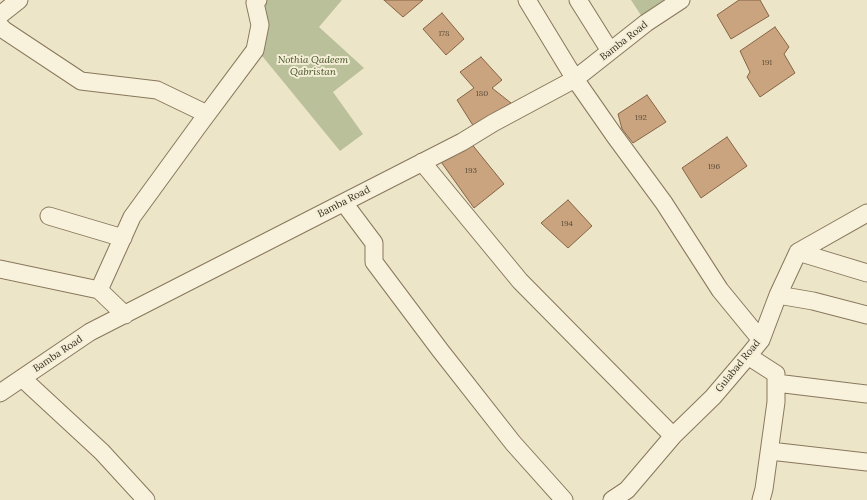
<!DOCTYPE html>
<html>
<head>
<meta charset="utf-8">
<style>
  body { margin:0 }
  canvas { display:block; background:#ede5c8 }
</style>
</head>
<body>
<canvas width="867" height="500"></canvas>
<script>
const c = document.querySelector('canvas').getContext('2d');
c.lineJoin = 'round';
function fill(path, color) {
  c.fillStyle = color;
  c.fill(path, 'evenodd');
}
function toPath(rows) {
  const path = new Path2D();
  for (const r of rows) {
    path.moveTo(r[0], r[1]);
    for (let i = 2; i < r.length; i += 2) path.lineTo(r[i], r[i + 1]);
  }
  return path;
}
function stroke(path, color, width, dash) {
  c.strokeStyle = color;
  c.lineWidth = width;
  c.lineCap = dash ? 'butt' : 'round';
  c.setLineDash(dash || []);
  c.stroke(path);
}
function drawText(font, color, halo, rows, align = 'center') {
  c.font = font + ' Lora,serif';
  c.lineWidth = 4;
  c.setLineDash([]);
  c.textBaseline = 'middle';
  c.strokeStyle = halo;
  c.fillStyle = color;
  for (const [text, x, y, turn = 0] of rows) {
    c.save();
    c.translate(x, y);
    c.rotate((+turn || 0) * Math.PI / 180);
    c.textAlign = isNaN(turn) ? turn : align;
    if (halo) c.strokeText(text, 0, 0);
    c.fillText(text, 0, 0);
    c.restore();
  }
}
const cemetery = toPath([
  [258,0,342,0,319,27,364,68,333,92,363,134,340,151,263,57,255,50],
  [631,0,681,0,646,23]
]);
const building = toPath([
  [384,0,423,0,403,17,384,0],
  [739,0,760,0,769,16,731,39,717,15,739,0],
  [442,13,464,39,446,55,423,29,442,13],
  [775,27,789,47,784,54,795,73,760,97,747,77,750,72,740,51,775,27],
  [481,57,502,80,492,88,511,103,474,127,457,100,474,88,460,72,481,57],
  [647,95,666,122,633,143,622,129,618,114,647,95],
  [727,137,747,166,701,198,682,168,727,137],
  [470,142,504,184,474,208,439,159,470,142],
  [568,200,592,226,568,248,541,223,568,200]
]);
const minor = toPath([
  [527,0,575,79,614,135,664,203,720,290,761,340],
  [578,0,610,51],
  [0,15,19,0],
  [0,26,4,30,81,81,157,90,207,114],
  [422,162,520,281,673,436],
  [344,203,374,243,374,262,440,350,513,443,564,500],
  [49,216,123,238],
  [798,252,867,273],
  [0,269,99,290,125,315],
  [99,290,132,217,199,125,255,50,260,25,255,3,258,0],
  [778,295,813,301,867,315],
  [748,356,776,374,776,402,764,489,761,500],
  [22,378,102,452,146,500],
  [776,383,867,394],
  [0,393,90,332,462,142,493,123,575,79,646,23,681,0],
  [770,451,867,462],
  [612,500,627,490,673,436,713,397,748,356,761,340,778,295,798,252,867,213]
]);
const numberNames = [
  ["178",444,34],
  ["191",767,63],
  ["180",482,94],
  ["192",641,118],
  ["196",714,167],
  ["193",471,171],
  ["194",567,224]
];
const streetNames = [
  ["Bamba Road",624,41,-38],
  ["Bamba Road",344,202,-27],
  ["Bamba Road",58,354,-34],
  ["Gulabad Road",738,366,-51]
];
const parkNames = [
  ["Nothia Qadeem",313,60],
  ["Qabristan",313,72]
];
fill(cemetery, '#b9c09a');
fill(building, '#c9a47f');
stroke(building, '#866444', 1);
stroke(minor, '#88775d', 19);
stroke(minor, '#f8f1db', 17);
drawText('8px', '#5d4c38', null, numberNames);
drawText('10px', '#392e20', '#f4eed7', streetNames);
drawText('italic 10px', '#465428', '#f4eed7', parkNames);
</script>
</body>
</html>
